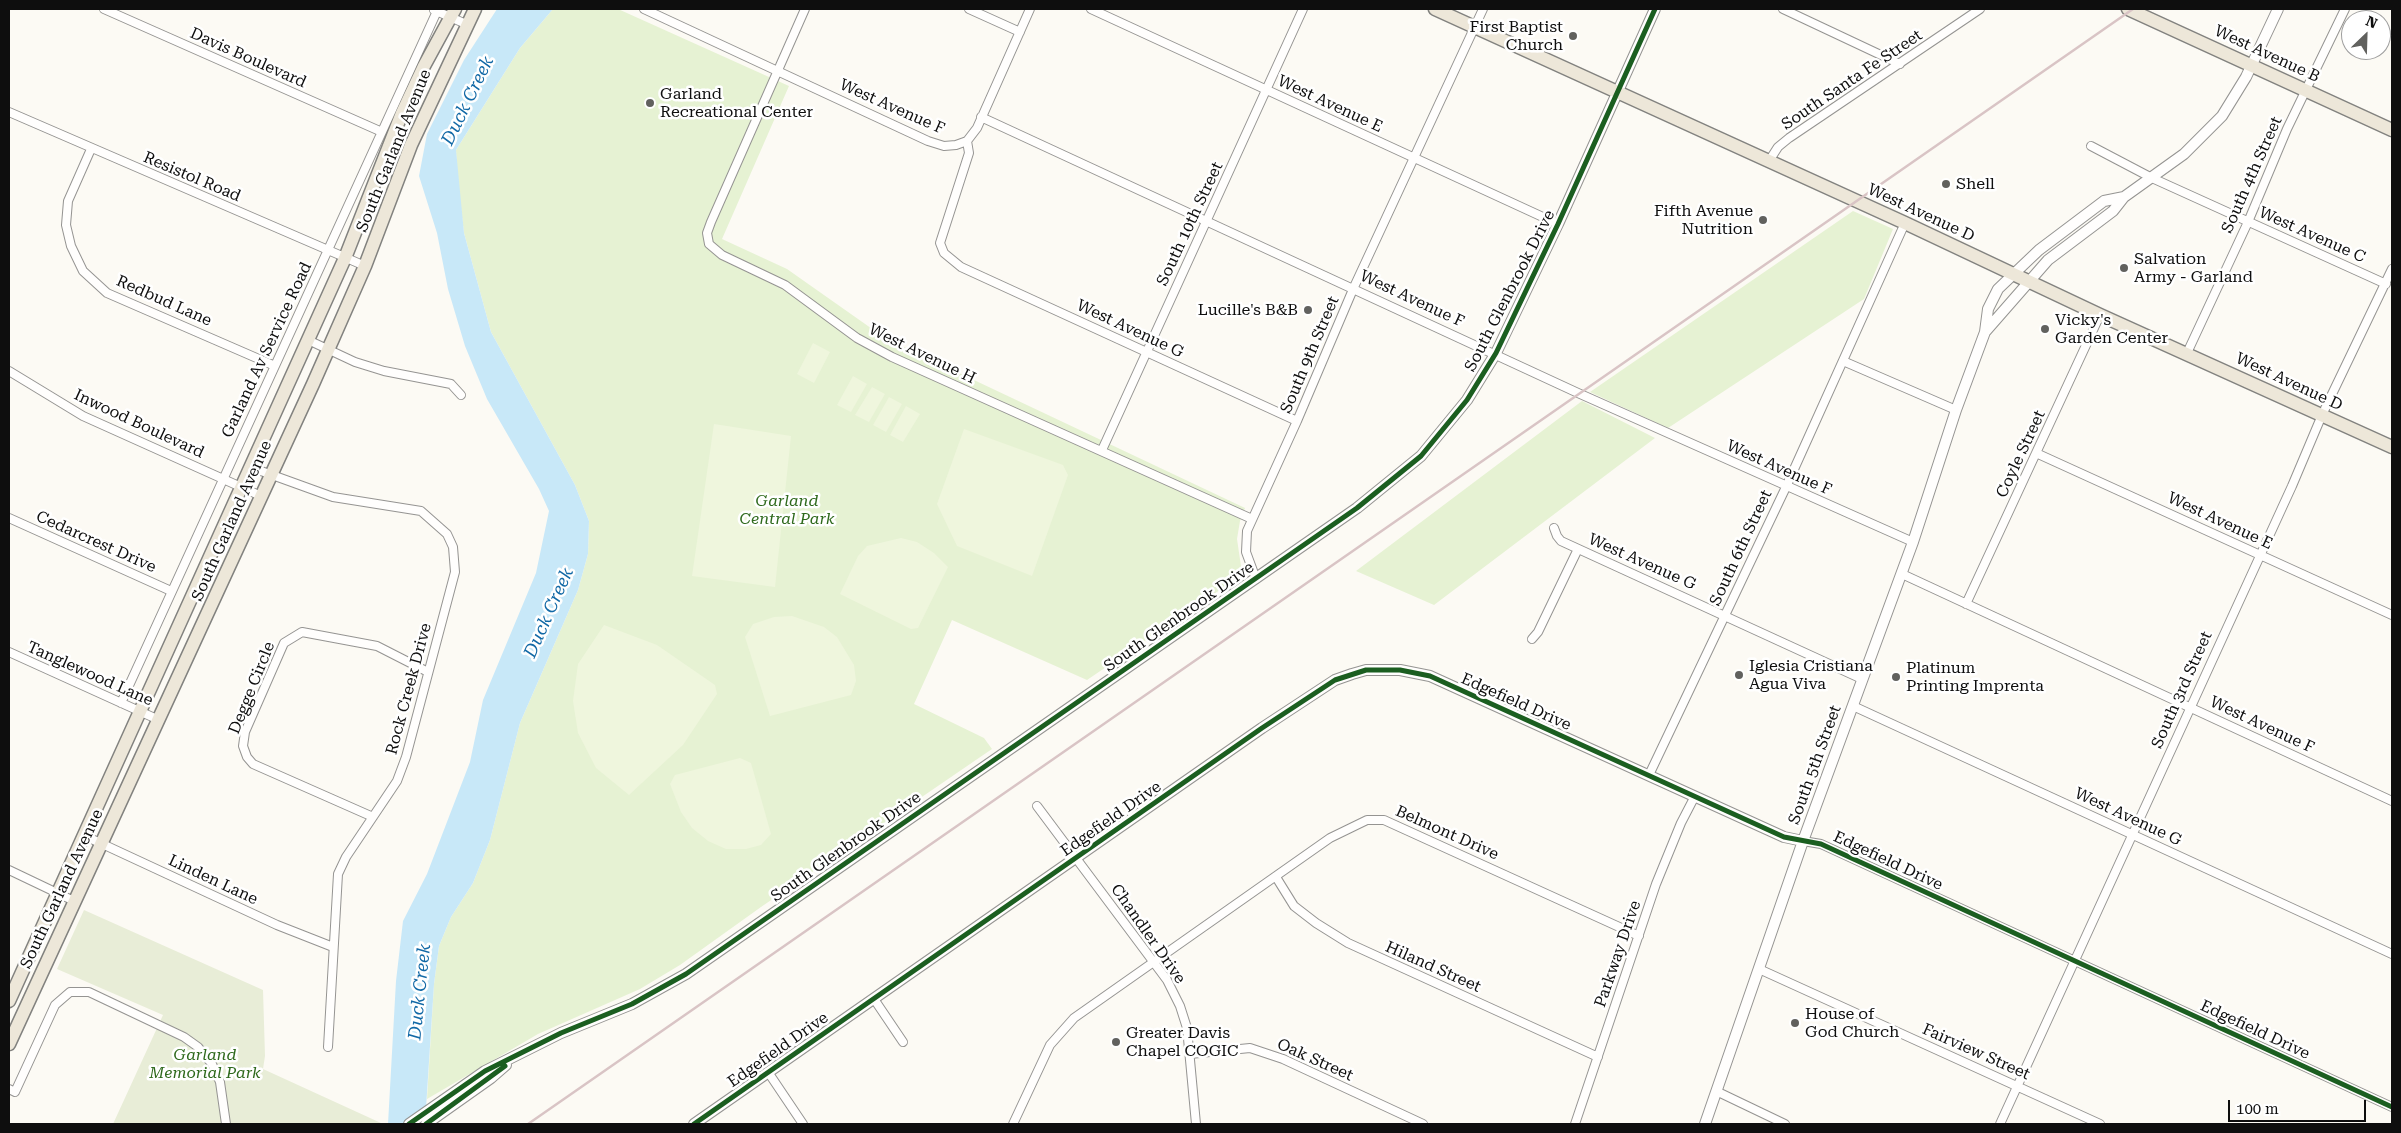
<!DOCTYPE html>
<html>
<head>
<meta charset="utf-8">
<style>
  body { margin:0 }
  #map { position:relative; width:2401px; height:1133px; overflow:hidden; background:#fcfaf4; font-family:"Roboto Serif",serif }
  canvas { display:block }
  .frame { position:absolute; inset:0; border:10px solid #0e0e0e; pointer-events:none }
  .north { position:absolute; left:2341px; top:10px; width:50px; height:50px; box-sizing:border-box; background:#fff; border:1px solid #9f9f9f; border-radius:50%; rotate:24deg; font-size:14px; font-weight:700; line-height:20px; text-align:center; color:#0e0e0e }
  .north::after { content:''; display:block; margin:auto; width:18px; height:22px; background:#61615e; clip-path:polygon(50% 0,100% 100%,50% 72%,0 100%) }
  .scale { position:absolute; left:2228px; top:1100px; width:138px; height:22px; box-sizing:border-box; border:2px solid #0e0e0e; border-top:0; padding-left:6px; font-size:15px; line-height:18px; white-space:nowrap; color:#0e0e0e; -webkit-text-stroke:4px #fff; paint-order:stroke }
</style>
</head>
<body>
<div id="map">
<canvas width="2401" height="1133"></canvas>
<div class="frame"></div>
<div class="north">N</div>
<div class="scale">100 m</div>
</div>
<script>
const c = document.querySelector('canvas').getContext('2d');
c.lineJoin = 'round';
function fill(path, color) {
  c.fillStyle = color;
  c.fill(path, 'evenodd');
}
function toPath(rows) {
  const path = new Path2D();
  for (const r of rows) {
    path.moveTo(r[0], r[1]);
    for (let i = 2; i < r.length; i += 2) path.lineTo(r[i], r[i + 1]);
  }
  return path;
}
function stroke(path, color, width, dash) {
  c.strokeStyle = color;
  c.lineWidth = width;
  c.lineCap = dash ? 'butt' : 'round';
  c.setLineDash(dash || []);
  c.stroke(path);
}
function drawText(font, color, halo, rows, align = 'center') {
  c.font = font + ' "Roboto Serif",serif';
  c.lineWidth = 5;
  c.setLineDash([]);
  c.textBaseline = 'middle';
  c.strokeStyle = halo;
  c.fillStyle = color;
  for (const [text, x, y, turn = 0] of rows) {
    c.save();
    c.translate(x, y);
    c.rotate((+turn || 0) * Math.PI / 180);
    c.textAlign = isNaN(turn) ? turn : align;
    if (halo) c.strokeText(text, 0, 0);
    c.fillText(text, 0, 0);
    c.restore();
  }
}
const green = toPath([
  [553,9,618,9,789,86,722,239,787,269,885,338,1245,508,1240,521,1237,539,1242,573,1239,577,1087,680,952,620,914,704,984,738,992,749,761,907,680,965,640,989,538,1034,427,1099,434,984,439,946,451,917,473,883,490,840,520,723,578,590,588,554,589,521,575,485,491,332,464,233,457,177,456,150,520,48],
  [1853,211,1893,229,1864,299,1668,428,1590,392],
  [1582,401,1655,438,1434,605,1356,571]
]);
const cemetery = toPath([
  [84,910,263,990,265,1056,263,1069,381,1123,113,1124,163,1015,57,969]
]);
const pitch = toPath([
  [813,343,830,352,814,383,797,374],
  [853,376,867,384,851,412,837,405],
  [872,387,885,394,869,422,855,415],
  [889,397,902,404,886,432,873,425],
  [906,406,920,414,903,442,890,435],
  [714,424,791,436,775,587,692,576],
  [964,429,1063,465,1068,475,1032,576,957,546,937,504],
  [901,538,917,542,934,553,948,567,918,628,911,629,840,594,858,556,867,546],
  [792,616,824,627,837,637,854,665,856,681,851,695,770,716,745,637,753,624,774,617],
  [604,625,657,645,715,685,717,694,683,745,629,795,596,768,578,733,573,701,578,664],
  [740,758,751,763,771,834,761,845,746,849,726,849,708,841,692,828,681,812,670,784,675,775]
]);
const water = toPath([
  [497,9,553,9,520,48,456,150,464,233,491,332,575,485,589,521,588,554,578,590,520,723,490,840,473,883,451,917,439,946,434,984,425,1124,388,1124,396,981,403,921,427,874,470,762,483,700,536,573,549,511,539,489,487,399,465,346,448,289,437,233,419,176,427,134,464,60]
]);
const minor = toPath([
  [104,9,382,132],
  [644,9,928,141,944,146,956,145,967,141],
  [805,9,711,222,707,233,709,244,722,255,785,285,857,338,892,357,1252,519],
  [969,9,1020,32],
  [1030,9,977,128,967,141,969,153,940,243,944,253,961,267,1297,421],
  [1091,9,1558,224],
  [1783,9,1900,64],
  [434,10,466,24],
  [9,112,365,266],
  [981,117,1578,393,1913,542],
  [2091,146,2152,178,2386,284],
  [91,149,68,201,66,225,71,246,83,271,107,293,275,366],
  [1769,161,1778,147,1789,138,1980,9],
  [308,340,355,362,384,371,451,384,461,395],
  [2187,353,2248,222,2287,129,2345,9],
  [1843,361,1956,410],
  [9,371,83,416,261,496],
  [1102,450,1303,9],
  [2036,453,2392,615],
  [250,467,333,497,421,511,447,534,453,547,455,572,406,757,397,781,346,857,338,874,328,1047],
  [9,518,171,591],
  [1554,528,1557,536,1561,541,1862,679],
  [1902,574,2392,801],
  [1256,579,1246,552,1247,531,1297,421,1354,287,1483,9],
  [1966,604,2100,315],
  [1532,639,1538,632,1578,549],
  [9,652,159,720],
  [121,703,438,9],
  [1853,706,2392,954],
  [1649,775,1786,487,1905,223],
  [1037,806,1167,980,1180,1006,1187,1028,1196,1124],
  [373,817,253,764,247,757,243,746,245,732,284,643,302,632,377,646,428,672],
  [83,835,277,925,333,947],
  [1803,841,1821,844,2392,1107],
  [9,870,74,901],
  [1276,877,1294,906,1316,923,1348,943,1598,1057],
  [1759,969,2100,1124],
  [874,999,903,1042],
  [1190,1054,1250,1048,1283,1059,1423,1124],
  [768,1072,803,1124],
  [9,1089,15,1092,55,1005,70,992,89,992,184,1037,198,1047,212,1064,220,1082,226,1124],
  [1716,1091,1785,1124],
  [1013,1124,1050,1045,1074,1018,1330,838,1367,820,1384,820,1639,936],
  [1575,1124,1656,884,1681,823,1695,796],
  [2000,1124,2292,486,2322,415,2392,269]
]);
const tertiary = toPath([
  [1985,332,2048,260,2113,211,2124,197,2184,154,2222,116,2246,77,2278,9],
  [409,1124,485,1071,561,1033,632,1004,686,974,1357,508,1421,456,1467,400,1496,353,1558,224,1655,9],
  [426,1124,491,1078,506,1065],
  [694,1124,1262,728,1335,680,1352,674,1366,670,1400,670,1430,676,1784,837,1803,841],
  [1705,1124,1803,841,1913,542,1956,410,1985,332,1988,309,1998,289,2039,250,2104,201,2124,197]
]);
const primary = toPath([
  [1435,9,1905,223,2100,315,2392,447],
  [2128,9,2392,130],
  [9,1001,345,258,402,113,424,66,455,9],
  [9,1044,313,384,365,266,411,145,475,9]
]);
const rail = toPath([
  [528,1124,2133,9]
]);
const cycleway = toPath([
  [409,1124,485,1071,561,1033,632,1004,686,974,1357,508,1421,456,1467,400,1496,353,1558,224,1655,9],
  [426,1124,505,1066],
  [694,1124,1262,728,1335,680,1366,670,1400,670,1430,676,1784,837,1821,844,2392,1107]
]);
const markers = [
  [1573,36,5,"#61615e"],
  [650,103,5,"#61615e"],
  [1946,184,5,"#61615e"],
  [1763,220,5,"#61615e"],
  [2124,268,5,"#61615e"],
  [1308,310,5,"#61615e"],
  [2045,329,5,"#61615e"],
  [1739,675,5,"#61615e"],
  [1896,677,5,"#61615e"],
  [1795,1023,5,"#61615e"],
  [1116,1042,5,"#61615e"]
];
const poiNames = [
  ["First Baptist",1563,27,"right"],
  ["Church",1563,45,"right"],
  ["Garland",660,94],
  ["Recreational Center",660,112],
  ["Shell",1956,184],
  ["Fifth Avenue",1753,211,"right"],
  ["Nutrition",1753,229,"right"],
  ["Salvation",2134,259],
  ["Army - Garland",2134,277],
  ["Lucille's B&B",1298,310,"right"],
  ["Vicky's",2055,320],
  ["Garden Center",2055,338],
  ["Iglesia Cristiana",1749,666],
  ["Agua Viva",1749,684],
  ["Platinum",1906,668],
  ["Printing Imprenta",1906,686],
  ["House of",1805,1014],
  ["God Church",1805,1032],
  ["Greater Davis",1126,1033],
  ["Chapel COGIC",1126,1051]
];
const streetNames = [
  ["West Avenue B",2267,54,25],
  ["Davis Boulevard",248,58,24],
  ["South Santa Fe Street",1852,80,-34],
  ["West Avenue E",1330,104,25],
  ["West Avenue F",892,107,24],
  ["South Garland Avenue",394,151,-68],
  ["South 4th Street",2252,175,-66],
  ["Resistol Road",192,177,23],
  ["West Avenue D",1921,213,25],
  ["South 10th Street",1190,224,-65],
  ["West Avenue C",2312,235,24],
  ["South Glenbrook Drive",1510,291,-63],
  ["West Avenue F",1412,299,25],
  ["Redbud Lane",164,301,24],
  ["West Avenue G",1130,329,25],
  ["Garland Av Service Road",267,350,-65],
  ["West Avenue H",922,354,26],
  ["South 9th Street",1310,355,-67],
  ["West Avenue D",2289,382,25],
  ["Inwood Boulevard",139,424,25],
  ["Coyle Street",2021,454,-65],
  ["West Avenue F",1779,468,24],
  ["South Garland Avenue",232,521,-66],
  ["West Avenue E",2220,521,25],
  ["Cedarcrest Drive",96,542,24],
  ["South 6th Street",1741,548,-65],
  ["West Avenue G",1642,562,24],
  ["South Glenbrook Drive",1179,617,-35],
  ["Tanglewood Lane",90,674,24],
  ["Degge Circle",252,688,-68],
  ["Rock Creek Drive",409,689,-75],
  ["South 3rd Street",2182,690,-66],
  ["Edgefield Drive",1516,702,24],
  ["West Avenue F",2262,725,25],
  ["South 5th Street",1815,765,-70],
  ["West Avenue G",2128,817,25],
  ["Edgefield Drive",1111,819,-35],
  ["Belmont Drive",1447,833,24],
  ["South Glenbrook Drive",846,847,-35],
  ["Edgefield Drive",1888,861,25],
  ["Linden Lane",213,880,25],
  ["South Garland Avenue",62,889,-65],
  ["Chandler Drive",1148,934,55],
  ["Parkway Drive",1618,954,-71],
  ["Hiland Street",1433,967,24],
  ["Edgefield Drive",2255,1030,25],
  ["Edgefield Drive",778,1050,-35],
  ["Fairview Street",1976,1052,24],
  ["Oak Street",1315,1060,24]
];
const parkNames = [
  ["Garland",787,501],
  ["Central Park",787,519],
  ["Garland",205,1055],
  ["Memorial Park",205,1073]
];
const waterNames = [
  ["Duck Creek",468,101,-64],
  ["Duck Creek",549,613,-66],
  ["Duck Creek",420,992,-84]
];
fill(green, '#e6f2d3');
fill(cemetery, '#e8edd7');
fill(pitch, '#eff6dd');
fill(water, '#c8e8f8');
stroke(minor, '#959492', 10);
stroke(tertiary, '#959492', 12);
stroke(primary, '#82827f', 15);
stroke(minor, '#fffefd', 8);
stroke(tertiary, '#fffefd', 10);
stroke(primary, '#ede7d9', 12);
stroke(rail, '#d9c4c5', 2.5);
stroke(cycleway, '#1b5e20', 5);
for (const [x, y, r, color] of markers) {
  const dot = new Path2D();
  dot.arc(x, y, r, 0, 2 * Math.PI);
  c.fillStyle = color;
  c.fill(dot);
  stroke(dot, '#fff', 2);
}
drawText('16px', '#0e0e0e', '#fff', poiNames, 'left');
drawText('16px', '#0e0e0e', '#fff', streetNames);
drawText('italic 16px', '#2e691c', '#fff', parkNames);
drawText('italic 18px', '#1269a6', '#fff', waterNames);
</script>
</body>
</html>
